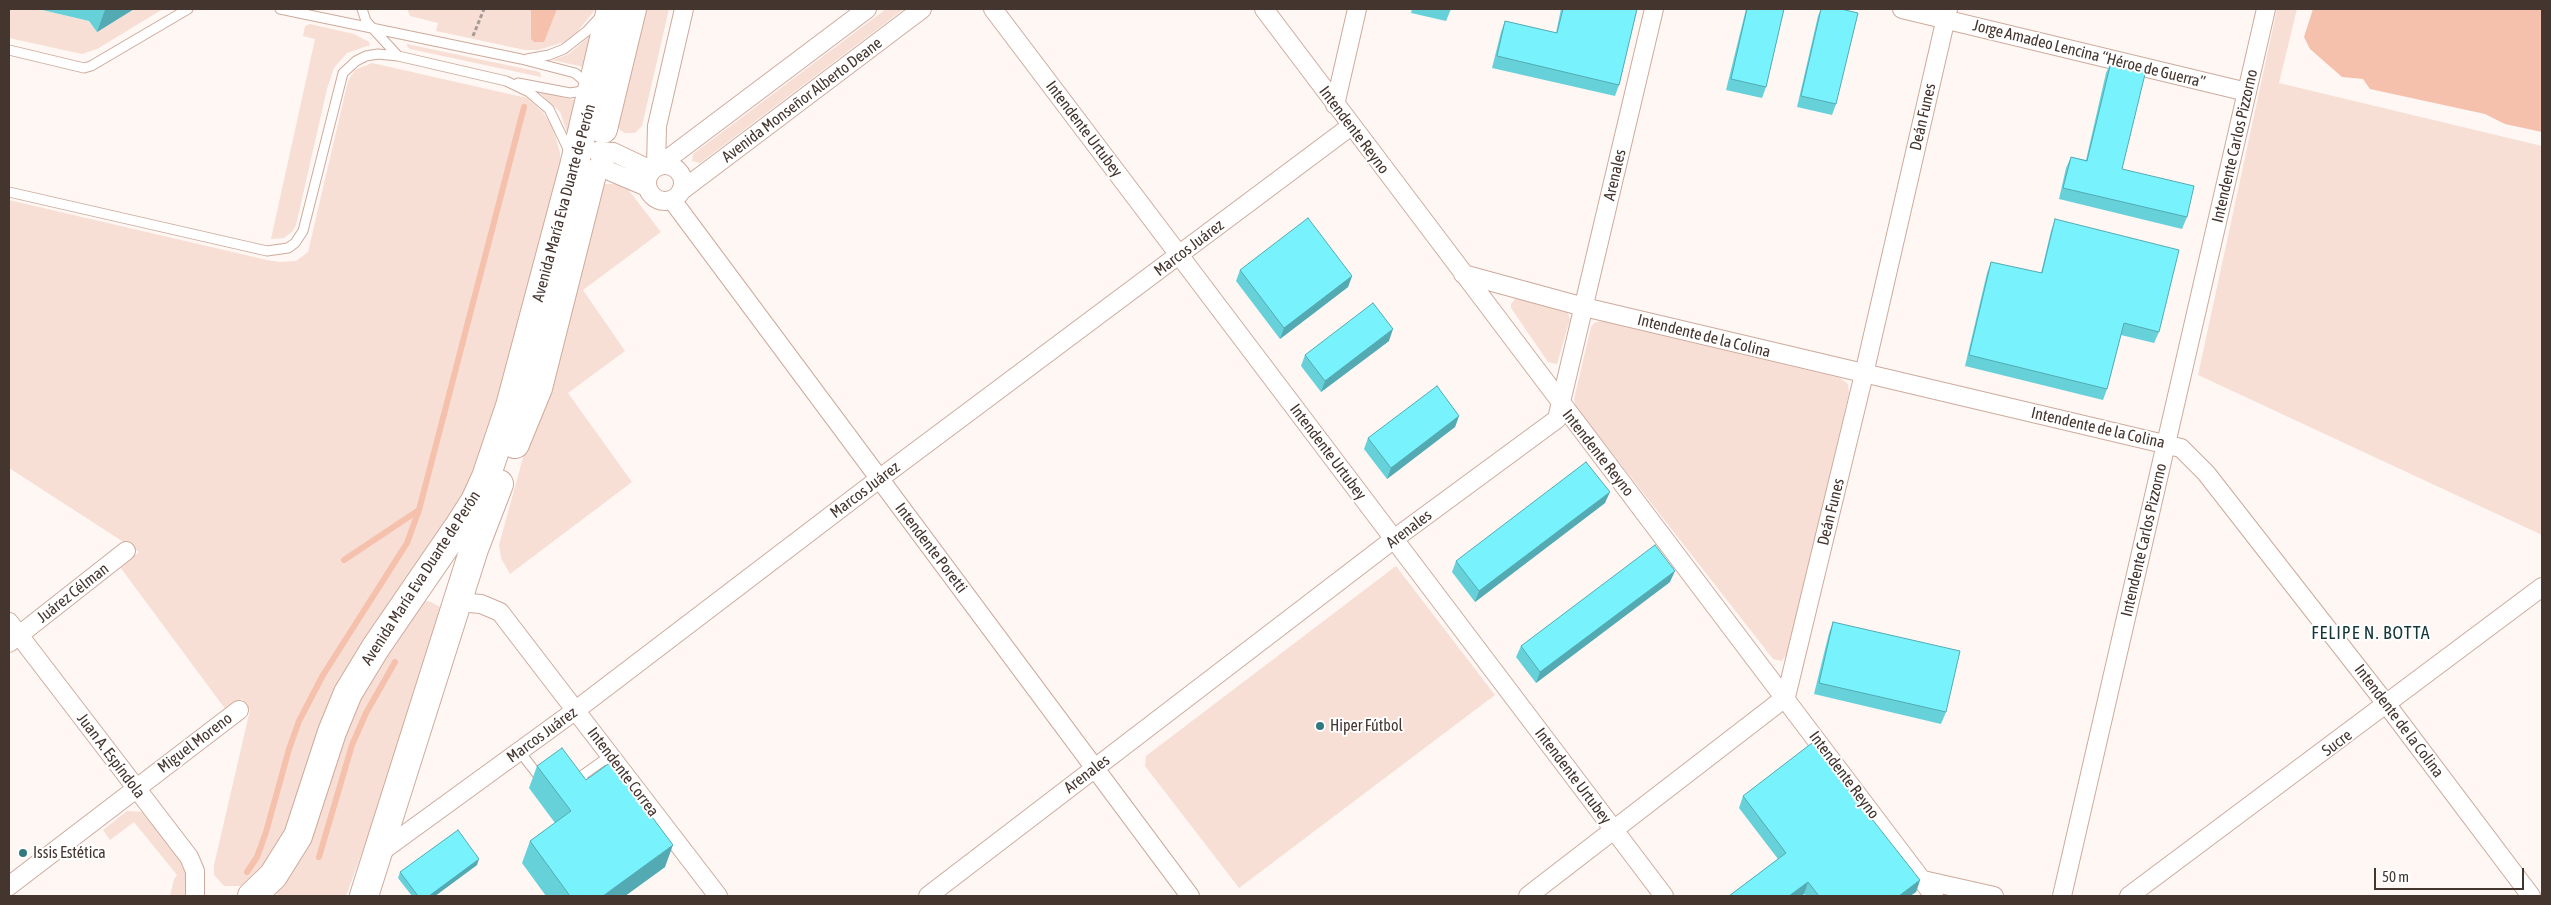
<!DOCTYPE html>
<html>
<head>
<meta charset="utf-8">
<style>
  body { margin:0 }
  #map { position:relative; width:2551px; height:905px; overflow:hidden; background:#fef7f4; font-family:"Asap Condensed",sans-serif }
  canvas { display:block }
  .frame { position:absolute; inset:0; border:10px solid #44352f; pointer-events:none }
  .scale { position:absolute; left:2374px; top:868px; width:150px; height:22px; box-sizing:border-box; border:2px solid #44352f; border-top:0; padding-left:6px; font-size:15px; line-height:18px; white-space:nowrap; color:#44352f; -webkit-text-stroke:4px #fff; paint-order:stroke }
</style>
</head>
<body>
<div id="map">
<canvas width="2551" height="905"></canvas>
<div class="frame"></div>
<div class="scale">50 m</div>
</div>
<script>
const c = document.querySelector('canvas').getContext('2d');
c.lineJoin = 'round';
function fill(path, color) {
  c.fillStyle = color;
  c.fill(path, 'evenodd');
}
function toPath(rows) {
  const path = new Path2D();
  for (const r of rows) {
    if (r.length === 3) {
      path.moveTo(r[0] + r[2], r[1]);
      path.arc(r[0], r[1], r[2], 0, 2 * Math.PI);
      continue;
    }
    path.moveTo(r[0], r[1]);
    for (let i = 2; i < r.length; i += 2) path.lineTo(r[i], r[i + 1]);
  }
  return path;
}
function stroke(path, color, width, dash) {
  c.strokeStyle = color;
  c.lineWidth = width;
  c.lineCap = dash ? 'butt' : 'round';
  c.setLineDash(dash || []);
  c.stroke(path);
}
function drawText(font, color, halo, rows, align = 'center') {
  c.font = font + ' "Asap Condensed",sans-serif';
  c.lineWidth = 4;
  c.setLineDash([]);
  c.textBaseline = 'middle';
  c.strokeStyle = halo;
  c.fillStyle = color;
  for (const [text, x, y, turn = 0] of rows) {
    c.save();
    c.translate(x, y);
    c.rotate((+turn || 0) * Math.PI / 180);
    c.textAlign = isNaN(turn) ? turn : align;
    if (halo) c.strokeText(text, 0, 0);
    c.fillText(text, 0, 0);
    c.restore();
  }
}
const green = toPath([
  [9,9,38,9,89,21,97,32,133,9,163,9,97,49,82,54,9,38],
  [407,9,596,9,576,33,564,42,538,50,525,50,436,31,438,23,410,16],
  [640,9,669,9,642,126,635,133,625,133,620,130,617,124],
  [886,9,904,9,700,163,692,161,693,154],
  [2277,9,2297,9,2279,83,2542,146,2542,535,2198,375],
  [310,24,354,34,369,42,370,45,347,53,334,68,327,89,296,225,293,231,284,238,271,239,315,39,303,36,305,26],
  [592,34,584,67,552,60,569,54],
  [407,44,540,72,541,77,410,49,407,46],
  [372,63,527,98,543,112,553,128,560,153,560,165,489,446,282,838,262,870,248,882,241,886,224,886,214,875,214,865,250,710,242,699,226,710,120,567,139,552,9,468,9,200,267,260,280,262,296,261,308,252,348,81,355,70],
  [538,91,578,101,569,138,560,112],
  [605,184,615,184,627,188,661,232,583,290,625,351,568,393,632,482,510,574,501,558,499,545,595,195],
  [1516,298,1568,313,1570,319,1557,364,1548,362,1511,308,1511,304],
  [1601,321,1840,378,1848,384,1849,393,1788,652,1782,661,1773,659,1576,407,1574,399,1591,327,1594,323],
  [1396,566,1495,695,1239,888,1145,766,1146,756],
  [421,600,431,602,440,607,438,616,370,831,346,896,282,896,273,893,350,710],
  [127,811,144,812,176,852,186,875,187,896,170,896,174,879,177,875,134,822,110,840,103,830]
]);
const water = toPath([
  [531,9,557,9,544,42,534,42,531,39],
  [2313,9,2542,9,2542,132,2505,124,2485,114,2370,89,2363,79,2342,77,2310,49,2304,37]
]);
const stream = toPath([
  [344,560,419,510],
  [319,857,352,745,366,713,395,662],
  [247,872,257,857,266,832,289,749,299,721,323,675,407,543,419,510,524,107]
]);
const path = toPath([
  [473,36,484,9]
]);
const service = toPath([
  [280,9,521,59,575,73,589,85],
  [362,9,366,21,398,56],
  [9,50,84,68,91,66,188,9],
  [527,59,549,55,564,49,587,31,600,17],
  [518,83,570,93,589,90],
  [9,192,267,251,288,248,295,243,303,231,343,73,356,61,366,56,378,54,398,56,506,81,529,92,549,109,570,153],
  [520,752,541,779],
  [586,784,580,777,611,755]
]);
const minor = toPath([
  [993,9,1664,896],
  [1264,9,1934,896],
  [1902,9,2247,92],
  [1335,105,1357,9],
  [597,151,607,170,647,187],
  [597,151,613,152,651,170],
  [661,164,867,9],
  [665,183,18],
  [656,166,657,126,684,9],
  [681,191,922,9],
  [672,200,1190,896],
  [1463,274,1584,307,2181,448,2206,473,2387,705,2531,896],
  [458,602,481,604,500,612,718,896],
  [9,622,189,857,195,871,195,896],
  [9,643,126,551],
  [378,854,576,710,879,479,1351,126],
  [1923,880,1994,896],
  [9,886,239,710],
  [928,896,1394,539,1557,419,1654,9],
  [1528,896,1786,697,1864,374,1948,9],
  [2062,896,2266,9],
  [2129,896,2542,587]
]);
const trunk = toPath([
  [603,129,632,9],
  [515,444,538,388,592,174],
  [252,896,273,876,298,836,332,732,348,693,376,647,459,526,475,501,486,477,510,406,574,166,611,9],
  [364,896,474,549,499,484]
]);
const wall = toPath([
  [38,9,134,9,97,32,89,21],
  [1412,9,1451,9,1446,21,1411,13],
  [1561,9,1637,9,1619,85,1615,96,1492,68,1501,32,1505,21,1556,33],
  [1746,9,1784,9,1766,87,1762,98,1726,90],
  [1821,9,1841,9,1836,104,1832,115,1797,107,1818,16],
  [2111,62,2122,169,2187,217,2182,229,2059,199,2066,168,2071,157,2086,160,2106,73],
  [2055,219,2159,332,2154,343,2121,335,2107,389,2103,400,1965,366,1987,273,1991,262,2041,273,2051,231],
  [1240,270,1352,276,1348,287,1280,339,1236,281],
  [1389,341,1321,392,1301,366,1305,355],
  [1459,416,1455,427,1387,479,1364,449,1368,438],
  [1605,503,1475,602,1452,572,1456,561],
  [1670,582,1536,683,1516,657,1521,646],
  [1833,622,1946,712,1941,724,1814,694,1829,633],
  [537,766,586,780,665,867,625,896,546,896,522,863,530,841,555,823,529,788],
  [1743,796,1920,880,1916,892,1910,896,1806,896,1804,894,1801,896,1729,896,1778,859,1739,808],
  [477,865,435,896,412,896,398,878,400,872]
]);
const shadedWall = toPath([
  [106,9,134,9,97,32,105,10],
  [1352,276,1348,287,1280,339,1284,328],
  [1393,329,1389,341,1321,392,1325,381],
  [1459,416,1455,427,1387,479,1391,468],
  [1610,492,1605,503,1475,602,1479,591],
  [1675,571,1670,582,1536,683,1540,672],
  [673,845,665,867,625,896,603,896],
  [479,859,477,865,435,896,429,896],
  [1920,880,1916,892,1910,896,1899,896],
  [1808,882,1804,894,1801,896,1789,896]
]);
const building = toPath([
  [1563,9,1637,9,1619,85,1497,56,1505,21,1557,33,1563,9],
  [1747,9,1784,9,1766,87,1731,79,1747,9],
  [1821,9,1841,9,1858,13,1836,104,1801,96,1821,9],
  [2111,62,2146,70,2122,169,2194,186,2187,217,2063,188,2071,157,2087,161,2111,62],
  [1308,218,1352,276,1284,328,1240,270,1308,218],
  [2055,219,2179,250,2159,332,2124,323,2107,389,1969,355,1991,262,2042,273,2055,219],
  [1373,303,1393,329,1325,381,1305,355,1373,303],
  [1437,386,1459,416,1391,468,1368,438,1437,386],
  [1586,462,1610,492,1479,591,1456,561,1586,462],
  [1655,545,1675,571,1540,672,1521,646,1655,545],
  [1833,622,1960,651,1946,712,1819,683,1833,622],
  [1812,743,1920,880,1899,896,1819,896,1808,882,1789,896,1729,896,1786,853,1743,796,1812,743],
  [562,748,586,780,611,762,673,845,603,896,570,896,530,841,571,811,537,766,562,748],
  [458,830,479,859,429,896,418,896,400,872,458,830]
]);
const markers = [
  [1320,726,5,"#317a80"],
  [23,853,5,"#317a80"]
];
const streetNames = [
  ["Jorge Amadeo Lencina “Héroe de Guerra”",2089,54,14],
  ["Avenida Monseñor Alberto Deane",802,100,-37],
  ["Deán Funes",1923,117,-77],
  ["Intendente Urtubey",1084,129,53],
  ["Intendente Reyno",1354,130,53],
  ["Intendente Carlos Pizzorno",2235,146,-77],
  ["Arenales",1615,175,-77],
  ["Avenida María Eva Duarte de Perón",564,203,-75],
  ["Marcos Juárez",1189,248,-37],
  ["Intendente de la Colina",1704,336,14],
  ["Intendente de la Colina",2098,428,13],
  ["Intendente Urtubey",1328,452,53],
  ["Intendente Reyno",1598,453,52],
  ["Marcos Juárez",865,490,-37],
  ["Deán Funes",1831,512,-76],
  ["Arenales",1409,529,-37],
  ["Intendente Carlos Pizzorno",2144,540,-77],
  ["Intendente Poretti",931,548,53],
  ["Avenida María Eva Duarte de Perón",421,578,-57],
  ["Juárez Célman",73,593,-38],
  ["Intendente de la Colina",2399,721,53],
  ["Marcos Juárez",542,735,-36],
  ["Miguel Moreno",195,743,-37],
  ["Sucre",2337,743,-37],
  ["Juan A. Espíndola",111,756,53],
  ["Intendente Correa",623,772,53],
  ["Arenales",1087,774,-37],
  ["Intendente Reyno",1844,775,53],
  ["Intendente Urtubey",1573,776,53]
];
const poiNames = [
  ["Hiper Fútbol",1330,726],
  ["Issis Estética",33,853]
];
const neighbourhoodNames = [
  ["FELIPE N. BOTTA",2371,633]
];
fill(green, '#f8dfd5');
fill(water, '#f5c0ac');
stroke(stream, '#f5c0ac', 6);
stroke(service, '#ceaa9c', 11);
stroke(minor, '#ceaa9c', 20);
stroke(trunk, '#ceaa9c', 30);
stroke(path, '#a59a95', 3, [4, 2.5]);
stroke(service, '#fff', 9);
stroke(minor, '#fff', 18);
stroke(trunk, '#fff', 28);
fill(wall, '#67d1da');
fill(shadedWall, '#54aab2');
fill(building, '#78f3fe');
stroke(building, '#54aab2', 1);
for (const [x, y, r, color] of markers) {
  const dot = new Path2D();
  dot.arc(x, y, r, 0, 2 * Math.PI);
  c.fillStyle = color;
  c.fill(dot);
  stroke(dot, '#fff', 2);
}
drawText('16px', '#44352f', '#fff', streetNames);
drawText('16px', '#44352f', '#fff', poiNames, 'left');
c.letterSpacing = '1px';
drawText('18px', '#143639', '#fff', neighbourhoodNames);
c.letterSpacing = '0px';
</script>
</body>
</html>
